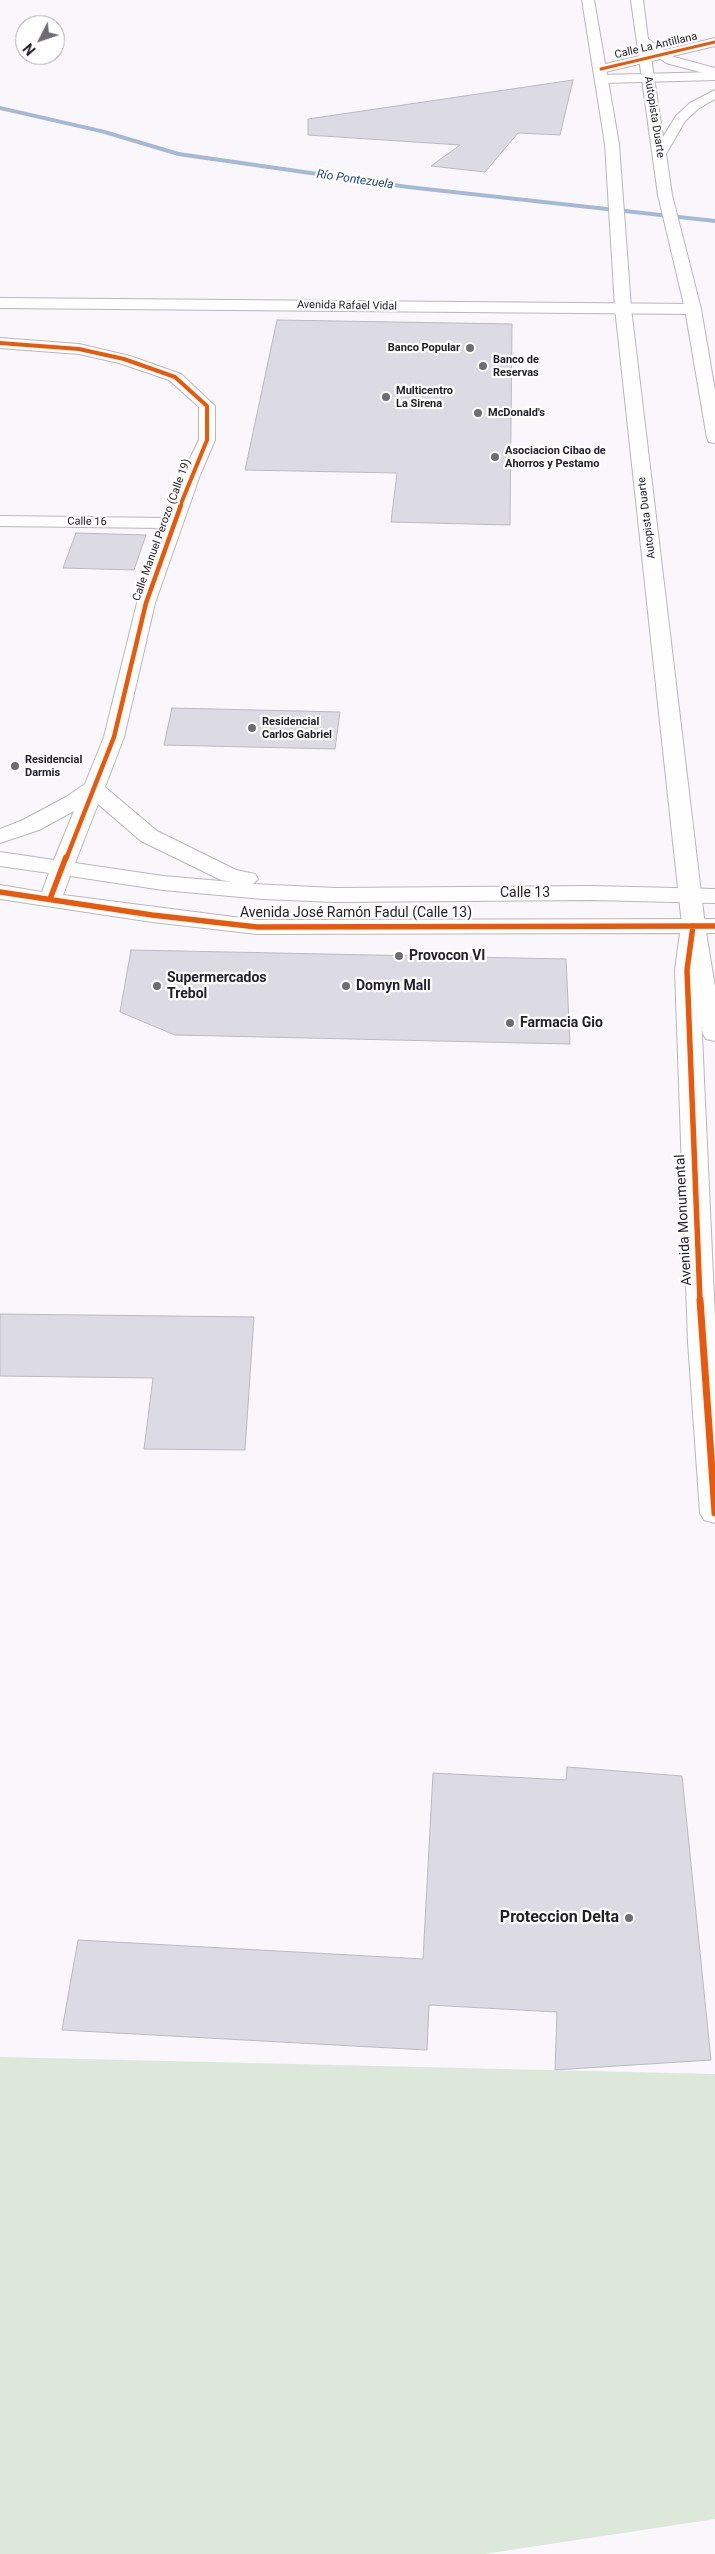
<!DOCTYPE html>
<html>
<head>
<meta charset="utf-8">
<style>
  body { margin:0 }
  #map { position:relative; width:715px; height:2554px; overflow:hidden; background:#f9f7fb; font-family:Roboto,sans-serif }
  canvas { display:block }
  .north { position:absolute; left:15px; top:15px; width:50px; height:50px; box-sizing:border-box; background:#fff; border:1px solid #a7a6ab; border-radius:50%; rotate:229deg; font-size:14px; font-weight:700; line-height:20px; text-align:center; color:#23202c }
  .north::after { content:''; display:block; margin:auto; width:18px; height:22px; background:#6e6b74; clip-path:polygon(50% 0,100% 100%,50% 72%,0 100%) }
</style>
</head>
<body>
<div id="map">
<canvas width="715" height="2554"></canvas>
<div class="north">N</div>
</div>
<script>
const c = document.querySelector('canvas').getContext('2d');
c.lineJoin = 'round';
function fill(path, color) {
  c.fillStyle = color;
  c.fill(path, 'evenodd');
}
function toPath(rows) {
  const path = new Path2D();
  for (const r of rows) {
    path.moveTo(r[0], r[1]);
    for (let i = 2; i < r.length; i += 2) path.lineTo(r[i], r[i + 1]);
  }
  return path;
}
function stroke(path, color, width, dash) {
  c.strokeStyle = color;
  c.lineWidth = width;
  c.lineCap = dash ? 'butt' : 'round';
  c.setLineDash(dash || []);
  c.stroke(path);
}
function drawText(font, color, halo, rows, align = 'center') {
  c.font = font + ' Roboto,sans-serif';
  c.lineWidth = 4.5;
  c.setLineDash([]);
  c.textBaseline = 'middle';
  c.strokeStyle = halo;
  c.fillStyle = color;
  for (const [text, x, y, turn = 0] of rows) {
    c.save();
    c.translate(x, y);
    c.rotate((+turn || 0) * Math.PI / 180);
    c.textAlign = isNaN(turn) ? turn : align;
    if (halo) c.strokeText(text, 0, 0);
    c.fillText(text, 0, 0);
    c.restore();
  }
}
const green = toPath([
  [0,2057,715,2074,715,2519,484,2554,0,2554]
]);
const stream = toPath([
  [0,106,105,130,179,152,408,185,715,219,715,223,408,189,178,156,101,133,0,110,0,106]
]);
const building = toPath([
  [573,80,560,135,518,133,485,172,431,166,460,145,308,135,308,119,573,80],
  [277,320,512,324,510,525,391,522,397,473,245,470,277,320],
  [76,533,146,535,134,570,63,568,76,533],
  [172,708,340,712,335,749,164,745,172,708],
  [131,950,566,959,570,1044,175,1035,120,1012,131,950],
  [0,1314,254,1317,245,1450,144,1449,153,1378,0,1376,0,1314],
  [567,1767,682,1776,711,2060,555,2070,557,2012,429,2005,427,2050,62,2030,78,1940,423,1959,433,1773,566,1780,567,1767]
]);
const minor = toPath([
  [715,38,715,46,601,73,595,69,597,66,715,38],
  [0,338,79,344,130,356,181,374,215,406,215,440,200,475,155,603,124,737,105,787,157,831,236,870,255,874,258,879,253,884,335,888,592,886,715,889,715,903,592,900,335,902,263,899,163,890,70,876,63,895,257,920,715,919,715,933,704,933,699,970,715,1319,715,1523,704,1520,700,1513,688,1342,675,970,680,933,257,934,152,922,0,899,0,885,42,892,49,873,0,866,0,852,54,860,74,811,39,830,0,843,0,829,23,820,66,797,85,784,104,737,137,603,163,528,0,526,0,516,167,518,182,475,199,440,199,407,169,380,119,363,79,354,0,348,0,338],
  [98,804,141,841,221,880,232,882,163,876,75,863,98,804]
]);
const tertiary = toPath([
  [715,72,715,80,603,83,597,79,603,75,715,72]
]);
const secondary = toPath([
  [0,298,693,304,701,309,693,314,0,308,0,298]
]);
const motorway = toPath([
  [582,0,594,0,619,144,631,308,705,926,715,987,715,1041,706,1039,703,1034,687,971,615,308,605,144,582,0],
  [631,0,643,0,648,39,674,57,715,68,715,76,666,63,650,51,663,137,676,116,690,103,715,90,715,99,698,109,685,121,666,154,672,195,701,309,715,391,715,443,709,442,707,438,685,309,658,195,631,0]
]);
const cyclewayFar4 = toPath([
  [601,69,715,42]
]);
const cyclewayFar3 = toPath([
  [0,343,79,349,124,359,175,377,207,406,207,440,180,506]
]);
const cyclewayFar2 = toPath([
  [66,859,114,737,146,603,181,505]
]);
const cyclewayFar1 = toPath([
  [0,892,152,915,257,927,715,926],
  [50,899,66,857],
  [693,926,687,970,700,1301]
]);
const cycleway = toPath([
  [700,1300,715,1513]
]);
const markers = [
  [470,348,5,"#6e6b74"],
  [483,366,5,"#6e6b74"],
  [386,397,5,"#6e6b74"],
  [478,413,5,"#6e6b74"],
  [495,457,5,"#6e6b74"],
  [252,728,5,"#6e6b74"],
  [15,766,5,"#6e6b74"],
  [399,956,5,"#6e6b74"],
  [157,986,5,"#6e6b74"],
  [346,986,5,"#6e6b74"],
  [510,1023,5,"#6e6b74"],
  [629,1918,5,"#6e6b74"]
];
const farStreetnames = [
  ["Calle La Antillana",656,46,-13],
  ["Autopista Duarte",654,117,81],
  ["Avenida Rafael Vidal",347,306,1],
  ["Autopista Duarte",647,518,-97],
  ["Calle 16",87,522,1],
  ["Calle Manuel Perozo (Calle 19)",162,530,-70]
];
const farPoinames = [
  ["Banco Popular",460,348,"right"],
  ["Banco de",493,360],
  ["Reservas",493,373],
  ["Multicentro",396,391],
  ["La Sirena",396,404],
  ["McDonald's",488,413],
  ["Asociacion Cibao de",505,451],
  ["Ahorros y Pestamo",505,464],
  ["Residencial",262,722],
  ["Carlos Gabriel",262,735],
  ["Residencial",25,760],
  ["Darmis",25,773]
];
const farWaternames = [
  ["Río Pontezuela",355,180,8]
];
const streetNames = [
  ["Calle 13",525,893],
  ["Avenida José Ramón Fadul (Calle 13)",356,913],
  ["Avenida Monumental",684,1220,-93]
];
const poiNames = [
  ["Provocon VI",409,956],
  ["Supermercados",167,978],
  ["Trebol",167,994],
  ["Domyn Mall",356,986],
  ["Farmacia Gio",520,1023]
];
const nearPoinames = [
  ["Proteccion Delta",619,1918]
];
fill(green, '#dce8d9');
fill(stream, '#a6b8d6');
fill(building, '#dcdae2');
stroke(building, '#bbb9c1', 1);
stroke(minor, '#b9b6bd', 2);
stroke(tertiary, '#b9b6bd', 2);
stroke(secondary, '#b9b6bd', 2);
stroke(motorway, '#b9b6bd', 2);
fill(minor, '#fefefe');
fill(tertiary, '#fefefe');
fill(secondary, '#fefefe');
fill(motorway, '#fefefe');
stroke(cyclewayFar4, '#e8590c', 3);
stroke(cyclewayFar3, '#e8590c', 4);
stroke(cyclewayFar2, '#e8590c', 4.5);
stroke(cyclewayFar1, '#e8590c', 5.5);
stroke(cycleway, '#e8590c', 7);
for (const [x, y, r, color] of markers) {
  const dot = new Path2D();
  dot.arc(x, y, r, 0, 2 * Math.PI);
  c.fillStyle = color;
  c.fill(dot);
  stroke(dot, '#fff', 2);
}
drawText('11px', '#23202c', '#fff', farStreetnames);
drawText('bold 11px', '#23202c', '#fff', farPoinames, 'left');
drawText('italic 12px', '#224478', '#fff', farWaternames);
drawText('14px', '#23202c', '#fff', streetNames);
drawText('bold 14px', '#23202c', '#fff', poiNames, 'left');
drawText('bold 16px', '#23202c', '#fff', nearPoinames, 'right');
</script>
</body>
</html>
